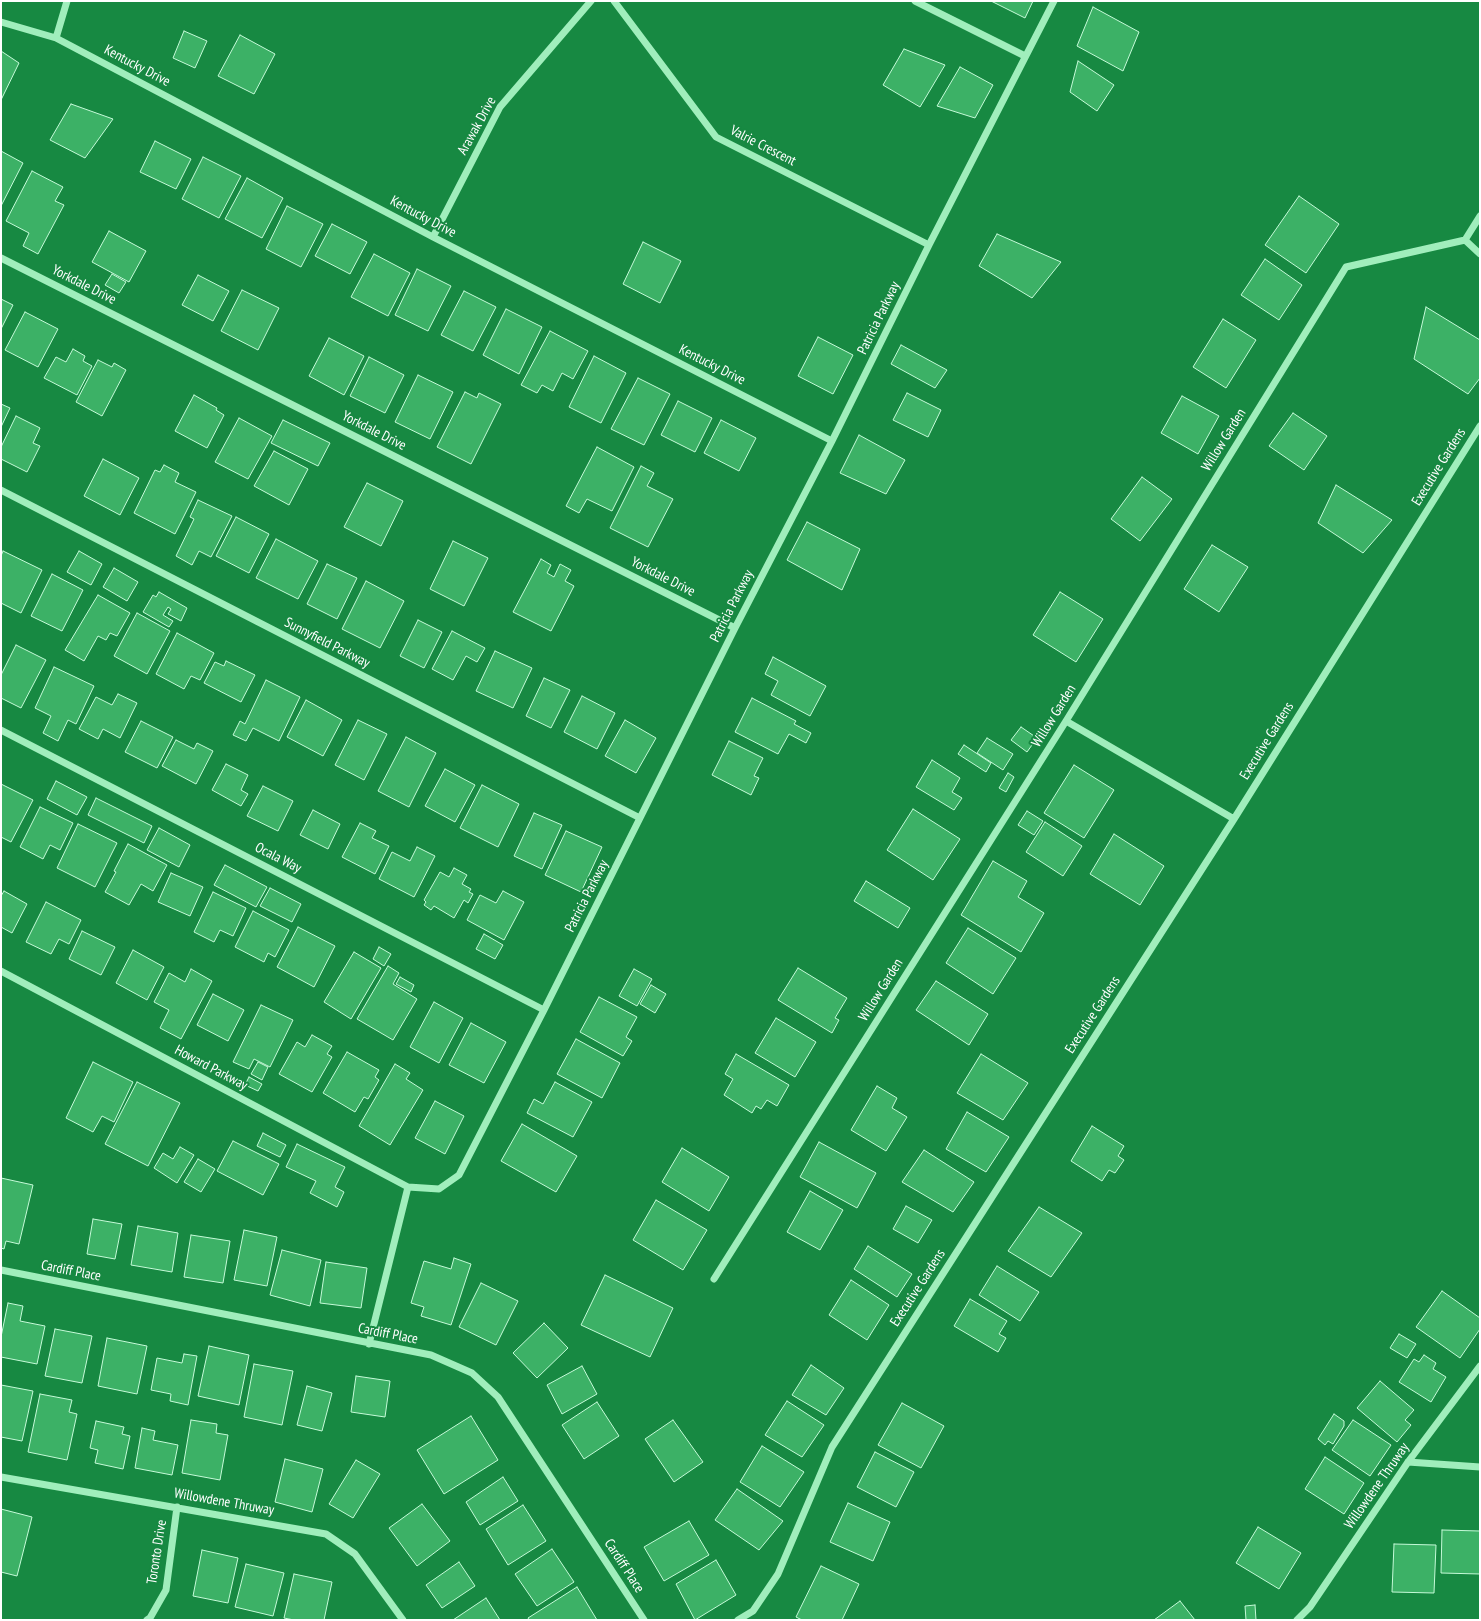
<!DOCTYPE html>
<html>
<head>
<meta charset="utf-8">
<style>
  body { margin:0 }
  #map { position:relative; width:1481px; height:1621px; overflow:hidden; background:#178942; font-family:"PT Sans Narrow",sans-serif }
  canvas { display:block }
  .frame { position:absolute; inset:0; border:2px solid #fff; pointer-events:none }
</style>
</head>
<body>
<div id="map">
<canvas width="1481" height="1621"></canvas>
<div class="frame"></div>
</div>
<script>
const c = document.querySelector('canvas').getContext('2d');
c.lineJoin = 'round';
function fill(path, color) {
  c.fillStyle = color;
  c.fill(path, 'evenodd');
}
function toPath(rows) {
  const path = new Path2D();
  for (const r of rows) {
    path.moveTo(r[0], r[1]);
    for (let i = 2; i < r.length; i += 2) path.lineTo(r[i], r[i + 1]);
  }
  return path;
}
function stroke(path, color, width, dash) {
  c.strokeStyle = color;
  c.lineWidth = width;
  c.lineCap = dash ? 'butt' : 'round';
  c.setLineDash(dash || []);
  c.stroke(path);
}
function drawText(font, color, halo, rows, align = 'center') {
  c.font = font + ' "PT Sans Narrow",sans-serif';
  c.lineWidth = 4;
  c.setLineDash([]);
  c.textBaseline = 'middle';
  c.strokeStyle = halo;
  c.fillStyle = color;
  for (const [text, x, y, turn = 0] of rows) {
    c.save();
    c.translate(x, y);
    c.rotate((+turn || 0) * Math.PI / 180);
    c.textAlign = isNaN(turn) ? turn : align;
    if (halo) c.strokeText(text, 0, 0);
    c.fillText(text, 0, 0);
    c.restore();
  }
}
const building = toPath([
  [991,1,1033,1,1025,18,991,1],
  [1093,7,1139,32,1123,71,1077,46,1093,7],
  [184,31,207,41,195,68,173,58,184,31],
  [240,35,275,54,254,94,218,76,240,35],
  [904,49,945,65,920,107,883,85,904,49],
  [1,51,19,63,1,100,1,51],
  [1078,61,1114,85,1097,111,1070,92,1078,61],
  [960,67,993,85,975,118,937,106,960,67],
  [71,104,113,119,85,158,50,140,71,104],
  [155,141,191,159,176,189,140,172,155,141],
  [1,151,23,163,1,206,1,151],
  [203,157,241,176,219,218,182,199,203,157],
  [32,171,63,187,55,201,64,205,38,254,23,246,29,233,6,221,32,171],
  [247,178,283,198,262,238,225,219,247,178],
  [1299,196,1339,224,1306,273,1265,245,1299,196],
  [287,206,323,224,301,267,266,249,287,206],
  [332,224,367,242,350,274,315,256,332,224],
  [109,231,146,251,129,282,92,262,109,231],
  [997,234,1061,262,1032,298,979,266,997,234],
  [643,242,681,261,660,303,623,284,643,242],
  [374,254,410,273,388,316,351,297,374,254],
  [1265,259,1302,285,1279,320,1241,295,1265,259],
  [417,269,451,286,428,331,395,315,417,269],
  [112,274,126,282,119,293,105,285,112,274],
  [198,275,229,291,213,321,182,305,198,275],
  [242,290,279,308,258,350,221,331,242,290],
  [464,291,496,307,473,351,441,335,464,291],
  [1,299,13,305,1,329,1,299],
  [1426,307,1480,340,1480,378,1468,394,1414,359,1426,307],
  [506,309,542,327,519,374,483,355,506,309],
  [25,312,58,329,38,367,5,350,25,312],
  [1223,319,1256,340,1226,388,1193,367,1223,319],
  [550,331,588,351,573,379,562,373,553,391,542,385,537,393,521,385,550,331],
  [818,337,853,355,833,394,798,376,818,337],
  [329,338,364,356,344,395,309,376,329,338],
  [901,345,947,370,935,388,891,364,901,345],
  [73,349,85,356,83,361,92,366,77,395,44,378,56,357,66,362,73,349],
  [594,356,626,373,601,423,569,407,594,356],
  [369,357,404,375,385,413,350,396,369,357],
  [98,360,112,367,114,363,126,370,102,416,76,402,98,360],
  [418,375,453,392,430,439,395,422,418,375],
  [638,378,670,394,644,445,611,429,638,378],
  [465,392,477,398,479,393,501,404,471,464,437,447,465,392],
  [907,393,941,410,928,437,893,420,907,393],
  [194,395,217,408,216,410,224,415,207,448,175,431,194,395],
  [1182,396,1219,416,1198,454,1161,433,1182,396],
  [678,401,712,418,695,452,661,435,678,401],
  [1,404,10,408,1,427,1,404],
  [1293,413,1327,436,1304,470,1269,446,1293,413],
  [16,416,40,428,33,443,40,446,27,472,1,459,1,447,16,416],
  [239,418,272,436,248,479,215,462,239,418],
  [283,420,330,443,318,466,271,443,283,420],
  [721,420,756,438,739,471,704,453,721,420],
  [859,435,905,460,886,494,840,473,859,435],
  [597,447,634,467,612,511,587,499,579,513,566,506,597,447],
  [274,451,308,469,289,505,254,486,274,451],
  [103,459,139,478,120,515,84,496,103,459],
  [164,465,179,473,175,482,196,492,175,534,134,513,155,470,160,472,164,465],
  [641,466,654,473,647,486,673,499,648,547,610,528,641,466],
  [1142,477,1172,499,1140,541,1111,519,1142,477],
  [367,483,403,501,381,546,344,527,367,483],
  [1336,485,1392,520,1363,553,1318,523,1336,485],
  [198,500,232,516,211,557,199,551,192,565,176,556,194,519,190,517,198,500],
  [236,517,269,534,249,573,216,556,236,517],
  [807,522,860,549,842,590,787,560,807,522],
  [276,539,318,561,298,599,256,578,276,539],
  [453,541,488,558,464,606,430,589,453,541],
  [1212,545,1248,567,1219,612,1184,589,1212,545],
  [3,551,42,570,21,613,1,603,1,556,3,551],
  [79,551,102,564,91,585,67,572,79,551],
  [541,559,551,565,547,573,554,577,560,564,571,570,565,581,574,586,551,631,513,612,541,559],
  [327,564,357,578,337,619,307,604,327,564],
  [114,568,138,582,127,601,103,587,114,568],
  [52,574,83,590,62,631,31,616,52,574],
  [366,581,404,601,380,648,342,629,366,581],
  [159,592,187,608,181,621,168,614,171,609,168,607,163,615,173,621,169,627,143,612,153,595,156,597,159,592],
  [1060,592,1103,619,1076,662,1033,635,1060,592],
  [98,595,130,613,117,636,110,633,106,640,98,636,84,661,65,650,98,595],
  [137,613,170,631,147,674,114,656,137,613],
  [418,620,442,632,424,668,400,656,418,620],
  [452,631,485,648,477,662,466,656,453,680,432,669,452,631],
  [177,633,214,653,200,680,191,676,184,689,156,674,177,633],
  [16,645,46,660,21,708,1,698,1,675,16,645],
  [495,651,532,668,513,708,476,691,495,651],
  [773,657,826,686,810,716,771,695,778,681,765,674,773,657],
  [226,661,255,675,241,702,204,683,215,662,224,666,226,661],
  [54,667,94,686,76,724,68,720,58,741,43,733,51,716,35,708,54,667],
  [544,678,570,690,551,728,526,716,544,678],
  [266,680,300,697,279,741,253,728,246,741,233,735,240,721,245,724,266,680],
  [118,694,137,703,120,738,103,729,98,739,79,729,96,697,112,705,118,694],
  [582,696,615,713,597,749,564,732,582,696],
  [752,698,796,721,794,724,811,733,806,743,789,734,778,754,735,732,752,698],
  [306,700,342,720,323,756,287,737,306,700],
  [358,720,387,734,364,780,335,765,358,720],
  [625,720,656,738,636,773,605,756,625,720],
  [141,721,173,737,157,768,125,752,141,721],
  [1021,727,1037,738,1027,752,1011,740,1021,727],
  [406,737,436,753,409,807,378,791,406,737],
  [987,738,1013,754,1003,770,977,753,987,738],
  [176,740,194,749,197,743,213,751,196,784,162,766,176,740],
  [729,741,763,758,754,776,759,778,751,795,712,775,729,741],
  [964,745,991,763,986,772,958,754,964,745],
  [932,760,960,778,952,792,962,798,954,810,916,787,932,760],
  [226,764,248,775,241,790,248,794,241,806,212,790,226,764],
  [1074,765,1114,790,1084,838,1044,813,1074,765],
  [445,769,475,785,455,822,425,806,445,769],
  [1008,773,1014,777,1006,792,999,788,1008,773],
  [56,781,87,797,77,815,47,799,56,781],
  [1,784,33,800,11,842,1,837,1,784],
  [482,785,519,804,498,847,460,828,482,785],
  [263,786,293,801,278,831,247,816,263,786],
  [96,798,152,826,144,843,88,815,96,798],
  [40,807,73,823,60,850,50,845,43,859,20,847,40,807],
  [913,809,960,839,933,880,887,850,913,809],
  [313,810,340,824,328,849,300,835,313,810],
  [1027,811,1043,821,1034,835,1018,825,1027,811],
  [534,813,562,825,542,869,514,856,534,813],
  [1045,822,1082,846,1063,876,1026,852,1045,822],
  [360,823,376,831,372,838,389,846,375,874,342,857,360,823],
  [78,824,117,843,95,887,57,868,78,824],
  [159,828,190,845,179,867,147,850,159,828],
  [566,831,602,847,581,892,545,875,566,831],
  [1114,834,1164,866,1140,905,1090,874,1114,834],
  [128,844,167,865,153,891,141,884,129,905,105,892,116,872,114,871,128,844],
  [417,847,435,856,414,897,379,879,392,852,410,861,417,847],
  [993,861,1027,881,1018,897,1044,913,1021,952,961,915,993,861],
  [225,865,267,887,256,907,214,885,225,865],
  [454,868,467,875,462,884,471,889,469,892,473,894,468,903,464,900,454,918,434,906,431,910,424,905,426,902,424,900,440,872,449,877,454,868],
  [171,873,203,887,190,916,158,902,171,873],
  [866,881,910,908,898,928,854,901,866,881],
  [270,888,301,904,292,922,260,906,270,888],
  [4,891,27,904,12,933,1,927,1,896,4,891],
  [503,891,524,902,504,940,467,920,480,895,496,903,503,891],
  [213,892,246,908,233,936,220,930,214,942,194,932,213,892],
  [46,902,81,920,69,944,59,939,51,954,26,942,46,902],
  [253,911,289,930,275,957,268,953,264,962,235,947,253,911],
  [298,927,335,946,314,987,277,967,298,927],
  [968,928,1016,958,993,994,946,963,968,928],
  [82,931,115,947,101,975,69,959,82,931],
  [484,934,503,945,495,959,476,949,484,934],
  [379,947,391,954,384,966,373,959,379,947],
  [133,950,164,967,147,1000,116,983,133,950],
  [354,952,381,968,351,1019,324,1002,354,952],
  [388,966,399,973,393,984,417,999,393,1040,357,1019,388,966],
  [798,968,847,998,835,1018,839,1020,832,1033,778,1000,798,968],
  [191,969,212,981,181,1039,160,1028,169,1010,154,1002,169,973,185,982,191,969],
  [634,969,652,979,637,1006,619,996,634,969],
  [400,977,414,985,411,992,396,984,400,977],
  [936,981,988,1014,969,1045,916,1010,936,981],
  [651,985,666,994,655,1013,640,1004,651,985],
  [213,994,244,1010,228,1041,197,1025,213,994],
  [599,997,637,1017,626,1037,632,1041,623,1056,580,1032,599,997],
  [434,1002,463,1018,439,1063,410,1047,434,1002],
  [261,1005,293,1020,270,1067,254,1059,249,1069,233,1062,261,1005],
  [776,1018,816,1042,795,1077,755,1053,776,1018],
  [471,1023,506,1042,484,1083,449,1065,471,1023],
  [312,1035,332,1046,327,1054,332,1057,312,1092,279,1074,297,1042,305,1047,312,1035],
  [576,1039,620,1063,602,1098,557,1074,576,1039],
  [347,1052,379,1070,375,1077,379,1080,368,1099,364,1097,355,1112,323,1093,347,1052],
  [736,1054,789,1085,777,1106,767,1100,761,1109,756,1106,752,1113,724,1095,733,1079,725,1074,736,1054],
  [981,1054,1028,1083,1003,1120,957,1093,981,1054],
  [93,1062,133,1082,114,1122,102,1116,93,1132,66,1118,93,1062],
  [258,1062,268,1067,262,1080,251,1074,258,1062],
  [395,1064,410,1073,406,1079,423,1090,390,1145,359,1126,395,1064],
  [249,1077,262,1084,258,1091,245,1085,249,1077],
  [137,1082,180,1103,148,1166,105,1144,137,1082],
  [555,1082,592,1102,573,1137,527,1113,534,1099,543,1104,555,1082],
  [877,1086,897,1098,892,1108,907,1117,886,1151,851,1130,877,1086],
  [435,1101,464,1116,445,1154,415,1138,435,1101],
  [967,1112,1009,1137,986,1172,946,1149,967,1112],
  [522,1124,577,1156,556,1192,501,1161,522,1124],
  [1092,1126,1124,1146,1118,1156,1124,1160,1115,1173,1109,1170,1102,1181,1071,1161,1092,1126],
  [263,1133,286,1145,280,1157,257,1146,263,1133],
  [233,1141,279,1164,263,1195,217,1171,233,1141],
  [819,1142,876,1173,857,1208,800,1177,819,1142],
  [297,1144,345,1167,335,1187,344,1192,337,1207,310,1193,316,1181,286,1167,297,1144],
  [180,1147,194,1155,177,1183,154,1168,163,1153,173,1159,180,1147],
  [682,1148,729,1177,709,1211,662,1182,682,1148],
  [924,1150,974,1182,953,1212,902,1182,924,1150],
  [198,1159,215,1169,201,1192,184,1182,198,1159],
  [1,1178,33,1185,19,1244,6,1241,4,1249,1,1248,1,1178],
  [810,1191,843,1210,820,1250,787,1232,810,1191],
  [656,1200,707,1230,683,1270,633,1240,656,1200],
  [906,1206,932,1220,918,1243,893,1229,906,1206],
  [1039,1207,1082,1233,1051,1277,1008,1251,1039,1207],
  [93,1219,122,1224,115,1259,87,1254,93,1219],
  [138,1226,178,1233,172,1272,131,1265,138,1226],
  [244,1230,277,1237,267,1286,234,1280,244,1230],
  [191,1235,230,1241,223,1283,184,1277,191,1235],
  [868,1246,912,1274,897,1297,854,1269,868,1246],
  [282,1250,321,1260,310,1306,270,1295,282,1250],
  [454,1258,471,1264,451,1325,421,1316,424,1307,411,1303,424,1261,451,1269,454,1258],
  [326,1262,367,1268,361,1308,320,1303,326,1262],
  [997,1266,1039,1292,1020,1321,979,1295,997,1266],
  [605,1275,673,1308,650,1357,581,1325,605,1275],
  [851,1280,889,1305,867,1340,829,1315,851,1280],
  [481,1283,518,1301,496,1345,459,1327,481,1283],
  [1442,1291,1480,1318,1480,1329,1460,1358,1416,1327,1442,1291],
  [970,1299,1007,1321,999,1334,1006,1338,998,1352,954,1326,970,1299],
  [8,1303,23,1306,20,1321,45,1326,37,1364,1,1357,1,1337,8,1303],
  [544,1323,568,1348,537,1378,513,1353,544,1323],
  [55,1329,92,1336,82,1383,45,1376,55,1329],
  [1399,1334,1416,1344,1407,1358,1390,1348,1399,1334],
  [107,1338,147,1346,137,1394,98,1386,107,1338],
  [209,1346,249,1355,239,1405,198,1396,209,1346],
  [184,1354,197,1356,188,1405,170,1401,171,1394,151,1390,157,1358,182,1363,184,1354],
  [1424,1355,1436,1363,1433,1369,1446,1377,1431,1402,1399,1382,1414,1359,1419,1362,1424,1355],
  [254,1364,293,1371,282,1425,244,1417,254,1364],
  [811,1365,844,1388,826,1415,792,1395,811,1365],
  [582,1366,597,1394,562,1414,547,1385,582,1366],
  [356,1376,390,1381,385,1417,351,1412,356,1376],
  [1380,1381,1414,1410,1405,1420,1411,1425,1397,1442,1357,1408,1380,1381],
  [1,1385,33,1391,22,1441,1,1437,1,1385],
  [307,1386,332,1393,322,1431,297,1425,307,1386],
  [40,1394,72,1400,69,1412,77,1414,67,1460,28,1452,40,1394],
  [787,1401,824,1425,802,1457,765,1435,787,1401],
  [597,1402,619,1436,584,1459,562,1425,597,1402],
  [902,1403,944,1426,921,1468,878,1445,902,1403],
  [1334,1414,1344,1421,1344,1426,1333,1444,1328,1441,1325,1445,1318,1439,1334,1414],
  [471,1416,498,1460,444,1494,417,1450,471,1416],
  [191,1420,217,1424,216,1433,228,1435,220,1480,182,1473,191,1420],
  [673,1420,703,1462,674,1482,645,1439,673,1420],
  [1353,1420,1391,1445,1370,1476,1332,1450,1353,1420],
  [96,1421,124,1427,122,1434,130,1436,123,1469,95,1463,98,1450,90,1448,96,1421],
  [142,1428,155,1431,153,1440,178,1445,172,1475,135,1468,142,1428],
  [762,1446,804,1472,780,1507,740,1482,762,1446],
  [875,1452,914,1472,896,1507,857,1487,875,1452],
  [1325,1457,1364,1483,1344,1514,1305,1489,1325,1457],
  [285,1459,323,1469,312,1512,275,1502,285,1459],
  [356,1460,380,1474,353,1518,329,1504,356,1460],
  [503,1477,518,1501,480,1525,466,1502,503,1477],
  [737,1489,783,1521,759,1550,715,1520,737,1489],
  [848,1503,890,1522,873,1561,830,1542,848,1503],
  [422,1504,450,1541,417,1566,389,1528,422,1504],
  [523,1505,546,1541,508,1565,486,1529,523,1505],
  [1,1509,32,1517,17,1576,1,1572,1,1509],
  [689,1521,709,1555,664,1581,644,1547,689,1521],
  [1258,1527,1301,1553,1279,1589,1236,1563,1258,1527],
  [1442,1530,1480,1531,1480,1574,1441,1573,1442,1530],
  [1394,1544,1436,1545,1434,1593,1392,1592,1394,1544],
  [552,1549,574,1582,537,1606,515,1574,552,1549],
  [202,1550,238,1558,228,1603,193,1596,202,1550],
  [716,1560,736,1595,695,1620,676,1584,716,1560],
  [459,1562,475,1586,442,1608,426,1585,459,1562],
  [246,1564,284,1573,273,1616,235,1607,246,1564],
  [821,1566,859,1584,842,1620,802,1620,796,1617,821,1566],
  [294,1574,332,1582,324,1620,294,1620,284,1618,294,1574],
  [577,1587,597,1620,529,1620,528,1618,577,1587],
  [486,1598,500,1620,453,1620,486,1598],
  [1180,1601,1195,1620,1154,1620,1180,1601],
  [1255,1605,1256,1620,1246,1620,1245,1606,1255,1605]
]);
const minor = toPath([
  [614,1,716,137,929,245],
  [915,1,1025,56],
  [1,22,56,38,433,237,832,441],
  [56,38,67,1],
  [433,237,500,107,591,1],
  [1465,240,1480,216],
  [1465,240,1480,254],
  [1,258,735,628],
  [1,490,640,818],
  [1066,721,1234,819],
  [1,730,544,1010],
  [1,971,408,1187,439,1189,459,1175,544,1010,735,628,832,441,929,245,1054,1],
  [1,1270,431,1355,472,1373,498,1397,644,1620],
  [714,1279,1066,721,1346,267,1465,240],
  [369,1344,408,1187],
  [1408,1462,1480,1467],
  [1,1477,326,1534,355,1554,403,1620],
  [147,1620,150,1618,166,1590,177,1507],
  [738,1620,753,1611,778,1574,832,1447,1234,819,1480,426],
  [1297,1620,1310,1607,1408,1462,1480,1366]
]);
const streetNames = [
  ["Kentucky Drive",137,66,28],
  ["Arawak Drive",477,126,-61],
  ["Valrie Crescent",763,146,27],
  ["Kentucky Drive",423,217,28],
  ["Yorkdale Drive",84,285,27],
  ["Patricia Parkway",879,318,-64],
  ["Kentucky Drive",712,365,27],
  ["Yorkdale Drive",374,431,27],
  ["Willow Garden",1224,440,-58],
  ["Executive Gardens",1439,467,-58],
  ["Yorkdale Drive",663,577,27],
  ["Patricia Parkway",732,606,-63],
  ["Sunnyfield Parkway",327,643,27],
  ["Willow Garden",1054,716,-58],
  ["Executive Gardens",1267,741,-58],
  ["Ocala Way",278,858,27],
  ["Patricia Parkway",587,896,-63],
  ["Willow Garden",881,990,-58],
  ["Executive Gardens",1093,1015,-57],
  ["Howard Parkway",211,1068,28],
  ["Cardiff Place",71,1271,11],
  ["Executive Gardens",918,1288,-57],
  ["Cardiff Place",388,1334,11],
  ["Willowdene Thruway",1377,1486,-55],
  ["Willowdene Thruway",224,1502,10],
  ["Toronto Drive",157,1552,-81],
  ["Cardiff Place",624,1566,57]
];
fill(building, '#3cb166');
stroke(building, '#c5fad8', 1);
stroke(minor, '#a0eebc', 7);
drawText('14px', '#fff', '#178942', streetNames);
</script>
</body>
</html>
